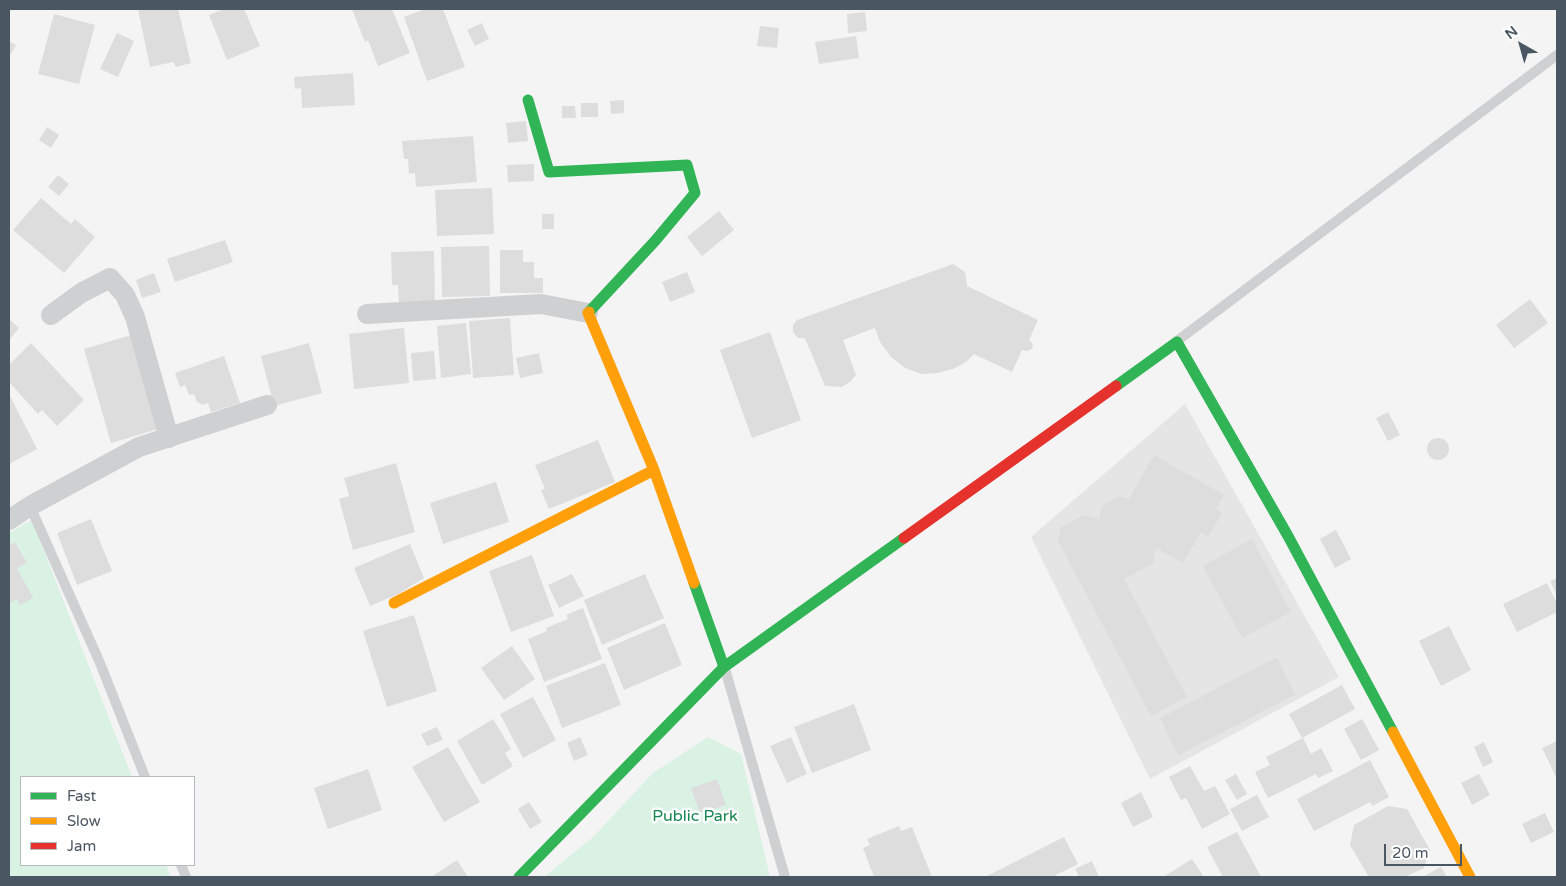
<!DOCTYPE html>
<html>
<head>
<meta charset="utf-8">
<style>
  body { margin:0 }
  #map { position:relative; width:1566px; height:886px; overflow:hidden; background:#f4f4f4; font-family:"Varela Round",sans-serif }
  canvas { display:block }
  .frame { position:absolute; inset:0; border:10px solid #4a5661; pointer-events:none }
  .legend { position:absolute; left:20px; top:776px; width:175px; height:90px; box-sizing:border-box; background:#fff; border:1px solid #b7bbc0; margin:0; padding:6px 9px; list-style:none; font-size:15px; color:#4a5661 }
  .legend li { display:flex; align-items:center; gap:10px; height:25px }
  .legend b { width:25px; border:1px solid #b7bbc0 }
  .north { position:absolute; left:1496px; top:20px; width:50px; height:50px; -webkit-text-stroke:4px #fff; paint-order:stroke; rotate:322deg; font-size:14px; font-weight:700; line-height:20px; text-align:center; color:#4a5661 }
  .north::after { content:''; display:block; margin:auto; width:18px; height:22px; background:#4a5661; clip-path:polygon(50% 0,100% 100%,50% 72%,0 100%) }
  .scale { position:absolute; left:1384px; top:844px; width:78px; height:22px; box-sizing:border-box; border:2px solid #4a5661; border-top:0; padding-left:6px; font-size:15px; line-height:18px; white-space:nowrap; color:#4a5661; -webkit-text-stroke:4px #fff; paint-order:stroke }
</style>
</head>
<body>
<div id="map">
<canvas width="1566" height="886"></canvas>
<div class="frame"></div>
<ul class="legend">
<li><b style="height:6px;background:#30b455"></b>Fast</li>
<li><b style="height:6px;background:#ff9f0a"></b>Slow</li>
<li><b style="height:6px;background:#e5322d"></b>Jam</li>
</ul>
<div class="north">N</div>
<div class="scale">20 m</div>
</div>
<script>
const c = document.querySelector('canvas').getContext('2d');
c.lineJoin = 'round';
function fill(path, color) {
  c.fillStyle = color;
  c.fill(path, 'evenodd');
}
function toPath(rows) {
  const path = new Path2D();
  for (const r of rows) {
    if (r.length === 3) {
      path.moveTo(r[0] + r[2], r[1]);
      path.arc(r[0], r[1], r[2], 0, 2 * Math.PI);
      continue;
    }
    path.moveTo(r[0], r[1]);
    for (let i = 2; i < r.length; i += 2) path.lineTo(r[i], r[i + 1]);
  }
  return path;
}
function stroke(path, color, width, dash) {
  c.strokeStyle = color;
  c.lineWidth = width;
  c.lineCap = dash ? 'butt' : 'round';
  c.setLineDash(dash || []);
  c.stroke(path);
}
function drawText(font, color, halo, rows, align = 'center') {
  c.font = font + ' "Varela Round",sans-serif';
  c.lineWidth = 5;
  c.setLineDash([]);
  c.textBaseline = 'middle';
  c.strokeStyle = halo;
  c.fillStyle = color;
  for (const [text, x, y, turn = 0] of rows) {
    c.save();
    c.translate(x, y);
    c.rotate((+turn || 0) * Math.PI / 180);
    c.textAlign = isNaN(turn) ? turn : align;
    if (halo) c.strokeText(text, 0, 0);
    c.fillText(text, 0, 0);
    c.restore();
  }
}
const education = toPath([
  [1185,404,1339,677,1150,779,1031,537]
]);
const green = toPath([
  [32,520,132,777,21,777,21,865,166,865,171,877,9,877,9,533],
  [708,737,741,754,770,877,544,877,592,838,653,773]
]);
const building = toPath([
  [138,9,178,9,191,63,176,67,173,62,150,67],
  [224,9,244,9,260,46,227,60,209,15],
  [352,9,392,9,410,53,378,66,368,40,365,42],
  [425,9,443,9,465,67,427,81,404,17],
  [865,12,867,31,848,33,847,14],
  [54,14,95,25,79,84,38,74],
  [482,23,489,39,475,46,467,30],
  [760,26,779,28,777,48,757,46],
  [117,33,134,41,118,77,100,69],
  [856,36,859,58,819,64,815,42],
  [9,41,16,45,9,57],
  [353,73,355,105,302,108,301,88,295,89,294,77],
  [624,100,624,113,611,114,610,101],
  [581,103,598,103,598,117,581,117],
  [562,106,575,106,576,118,562,118],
  [526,121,528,141,508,143,506,123],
  [47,127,59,135,51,148,39,140],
  [473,136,477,182,416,187,415,173,409,174,408,159,404,159,402,141],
  [534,164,534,181,508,182,507,165],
  [58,175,69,184,59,196,48,187],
  [492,188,494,234,437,236,435,190],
  [41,198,71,224,75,219,95,237,64,273,13,230],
  [719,211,734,230,702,256,687,237],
  [542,214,554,214,554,229,542,229],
  [225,240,233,262,175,282,167,259],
  [489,246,490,296,442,297,441,247],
  [500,250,523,250,523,262,534,262,534,278,543,278,543,293,500,293],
  [434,251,435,306,399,308,398,285,392,285,391,252],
  [953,264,965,272,967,286,1038,320,1029,340,1032,343,1033,348,1028,351,1022,350,1012,372,974,354,966,362,953,369,938,373,921,374,905,368,891,357,880,342,875,328,843,340,856,375,850,382,842,387,825,386,805,338,798,338,793,332,793,325,797,320],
  [687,272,695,292,670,302,662,282],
  [154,273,161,292,142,298,136,280],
  [1530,299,1548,323,1514,348,1496,325],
  [510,318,514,375,473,378,469,321],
  [9,319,19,328,9,340],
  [466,323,471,374,441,378,437,326],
  [404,328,409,383,354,389,349,334],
  [770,332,801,420,752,438,720,350],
  [131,335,158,429,111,443,84,349],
  [31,343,84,400,57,426,42,410,38,414,9,382,9,365],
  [309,343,322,393,274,406,261,356],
  [434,351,436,379,413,381,411,353],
  [539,353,543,373,520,378,516,358],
  [224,356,240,403,211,412,208,403,203,405,197,402,194,394,189,395,185,385,180,387,175,373],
  [9,394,37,449,9,464],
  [1388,412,1400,435,1388,441,1376,418],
  [1438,449,11],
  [598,440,615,482,549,509,541,490,545,489,535,465],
  [1154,455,1224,495,1216,509,1222,513,1208,537,1201,532,1183,563,1156,548,1153,564,1124,579,1187,697,1151,716,1058,541,1061,527,1084,515,1099,519,1102,506,1119,496,1129,499],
  [396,463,415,532,353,550,339,499,349,496,344,478],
  [496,482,509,522,443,544,430,503],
  [91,519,112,571,77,585,57,533],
  [1336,530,1351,559,1335,568,1320,539],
  [1252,539,1291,612,1242,638,1203,566],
  [15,542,27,563,17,568,33,598,20,605,17,599,9,603,9,546],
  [410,544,424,578,398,594,370,606,354,568],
  [532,555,554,616,511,632,489,571],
  [572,574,584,596,559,608,548,585],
  [645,574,664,618,602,645,584,600],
  [1557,578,1557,596,1550,581],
  [1547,583,1557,603,1557,612,1517,632,1503,604],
  [583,608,602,659,544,682,528,639,547,631,546,628,568,619,566,615],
  [414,615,437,691,387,707,363,631],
  [665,623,682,665,624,690,607,648],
  [1449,626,1471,670,1441,686,1419,641],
  [512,646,535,679,504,700,481,668],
  [1277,657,1295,695,1178,755,1160,718],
  [605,663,621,705,562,728,546,686],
  [1342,685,1355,709,1302,738,1289,714],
  [533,697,556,740,523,758,500,714],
  [854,704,871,750,812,773,794,727],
  [493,719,511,749,505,753,513,766,482,785,457,741],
  [1362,719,1379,750,1361,760,1344,729],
  [437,727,443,740,427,746,421,734],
  [580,737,588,755,574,761,567,743],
  [791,737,807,774,787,783,770,746],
  [1303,738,1311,754,1321,748,1333,771,1318,778,1316,774,1268,798,1255,772,1270,765,1266,757],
  [1557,741,1557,779,1542,748],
  [1484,742,1493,762,1483,767,1474,747],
  [448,747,480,802,444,822,412,767],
  [1370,760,1389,797,1372,806,1370,802,1314,831,1297,799],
  [1190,766,1204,791,1215,786,1230,814,1202,829,1186,798,1181,800,1169,777],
  [368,769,382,810,328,829,314,788],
  [1236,774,1247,794,1237,800,1225,780],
  [1479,774,1490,795,1472,805,1461,783],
  [717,779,726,805,700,813,691,788],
  [1141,792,1153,817,1133,827,1121,803],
  [1257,795,1269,817,1242,831,1230,809],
  [529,802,542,822,530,829,518,809],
  [1388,806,1407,809,1430,850,1424,868,1405,877,1369,877,1350,845,1354,825],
  [1545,813,1554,832,1531,843,1522,824],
  [899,826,901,831,912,827,932,877,874,877,863,848,870,845,867,839],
  [1237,832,1261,877,1223,877,1207,847],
  [1064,837,1078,864,1052,877,985,877],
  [1192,859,1204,877,1163,877],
  [457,860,468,877,431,877],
  [1092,861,1099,877,1079,877,1075,869],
  [1441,867,1447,877,1422,877]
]);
const lane = toPath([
  [1177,341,1557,55],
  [30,506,100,663,145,777],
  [725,669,785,877],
  [181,865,186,877]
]);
const street = toPath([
  [367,314,541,304,588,313],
  [51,315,81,293,110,278,125,295,135,317,169,438],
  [9,520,30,506,139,447,267,405]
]);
const fast = toPath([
  [528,100,549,172,687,165,695,193,655,241,589,312],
  [1116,386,1177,342,1288,536,1393,732],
  [694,583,724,667],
  [519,877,724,667,904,538]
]);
const slow = toPath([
  [589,312,588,313,654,470,694,583],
  [394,603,654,470],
  [1393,732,1470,877]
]);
const jam = toPath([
  [904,538,1116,386]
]);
const parkNames = [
  ["Public Park",695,817]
];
fill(education, '#e6e5e6');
fill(green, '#d9f2e3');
fill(building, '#ddddde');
stroke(lane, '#ced0d2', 10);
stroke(street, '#ced0d2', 20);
stroke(fast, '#30b455', 11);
stroke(slow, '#ff9f0a', 11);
stroke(jam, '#e5322d', 11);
drawText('16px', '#17864f', '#fff', parkNames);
</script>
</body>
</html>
